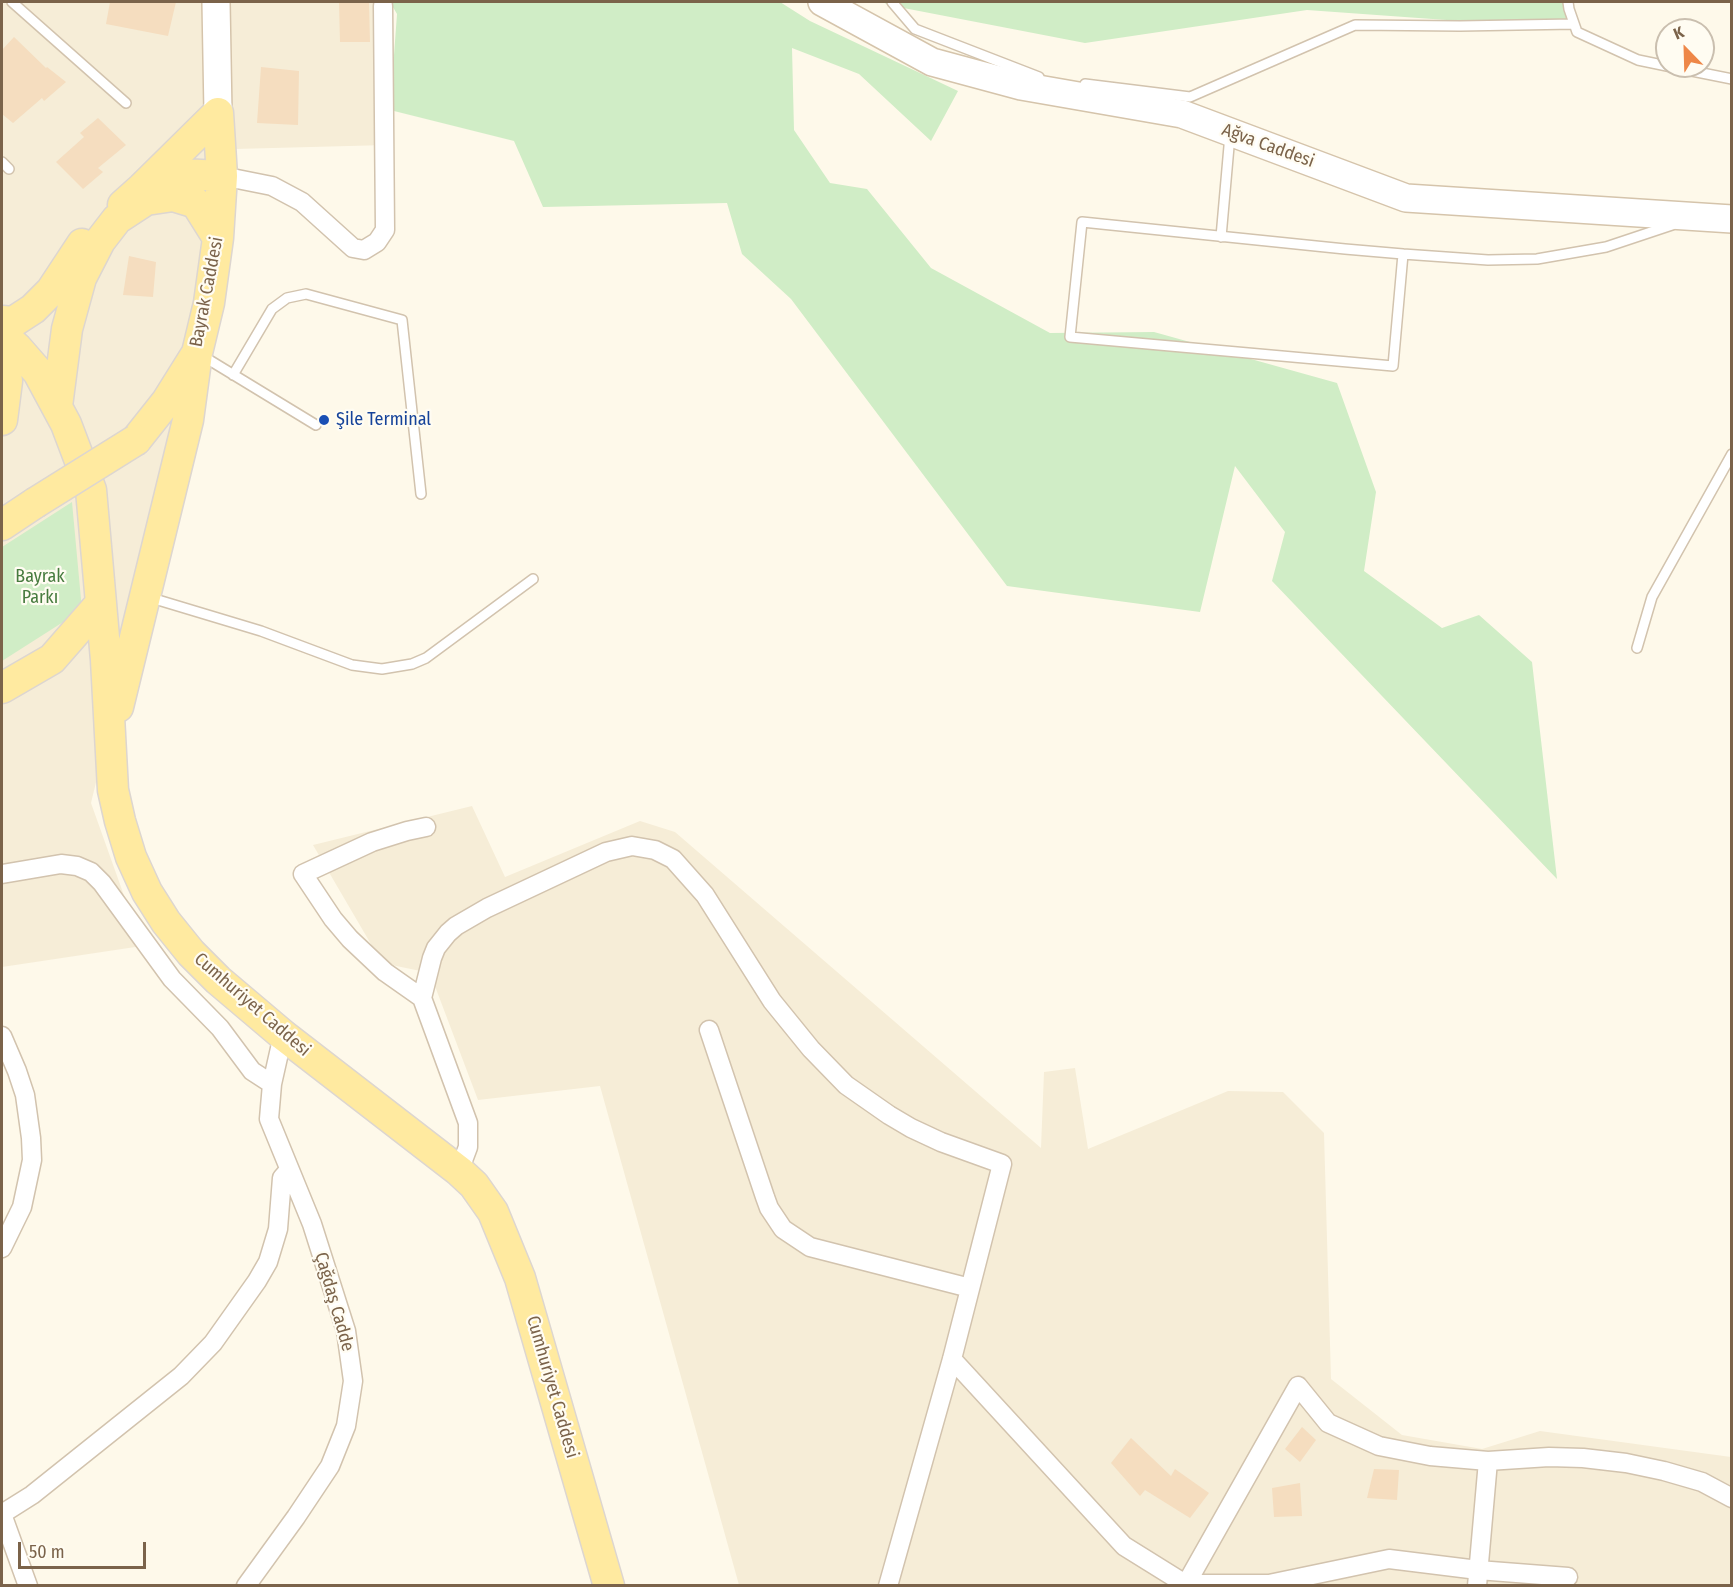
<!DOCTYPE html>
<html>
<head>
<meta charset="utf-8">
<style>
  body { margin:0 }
  #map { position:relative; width:1733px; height:1587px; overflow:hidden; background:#fef9ea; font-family:"Fira Sans Condensed",sans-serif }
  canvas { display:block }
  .frame { position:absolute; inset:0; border:3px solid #7b634a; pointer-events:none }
  .north { position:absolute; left:1655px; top:18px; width:60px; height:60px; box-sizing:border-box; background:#fffcf2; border:2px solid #cabfaf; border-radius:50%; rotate:337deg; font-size:16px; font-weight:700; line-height:24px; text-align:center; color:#7b634a }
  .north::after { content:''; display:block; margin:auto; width:21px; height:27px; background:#ee8748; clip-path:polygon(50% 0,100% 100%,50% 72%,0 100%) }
  .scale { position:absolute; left:18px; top:1542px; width:128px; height:27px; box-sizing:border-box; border:3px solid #7b634a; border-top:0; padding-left:8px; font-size:18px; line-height:21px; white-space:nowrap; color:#7b634a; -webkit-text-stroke:4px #fffcf2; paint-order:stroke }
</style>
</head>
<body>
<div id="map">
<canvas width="1733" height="1587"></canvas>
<div class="frame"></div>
<div class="north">K</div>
<div class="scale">50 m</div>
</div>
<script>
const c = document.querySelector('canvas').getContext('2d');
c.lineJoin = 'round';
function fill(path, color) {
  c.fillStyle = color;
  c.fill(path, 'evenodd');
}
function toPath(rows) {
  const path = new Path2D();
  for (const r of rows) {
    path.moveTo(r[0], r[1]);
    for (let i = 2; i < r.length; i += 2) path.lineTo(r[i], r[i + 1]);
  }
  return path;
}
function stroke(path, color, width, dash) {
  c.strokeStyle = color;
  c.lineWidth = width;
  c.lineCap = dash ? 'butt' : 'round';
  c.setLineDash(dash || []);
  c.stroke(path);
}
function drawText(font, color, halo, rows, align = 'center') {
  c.font = font + ' "Fira Sans Condensed",sans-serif';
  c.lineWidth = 4.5;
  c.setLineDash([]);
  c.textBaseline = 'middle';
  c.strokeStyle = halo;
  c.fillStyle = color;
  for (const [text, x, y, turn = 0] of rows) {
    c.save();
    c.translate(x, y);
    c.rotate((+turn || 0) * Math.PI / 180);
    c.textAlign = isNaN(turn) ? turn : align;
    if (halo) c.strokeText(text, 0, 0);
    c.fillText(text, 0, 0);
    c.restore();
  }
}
const residential = toPath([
  [2,2,390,2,387,145,235,149,228,238,91,803,142,946,2,967],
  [472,806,505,877,640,821,675,832,1041,1148,1044,1072,1075,1068,1088,1149,1228,1091,1283,1092,1324,1133,1331,1379,1402,1435,1482,1449,1540,1431,1731,1457,1731,1585,739,1585,600,1086,478,1100,430,973,382,963,313,845]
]);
const green = toPath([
  [390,2,780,2,810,21,958,91,931,141,859,74,792,48,794,130,830,183,867,189,931,268,1050,333,1154,332,1337,383,1376,492,1364,571,1442,628,1479,615,1532,662,1557,879,1272,581,1285,532,1235,466,1200,612,1007,586,791,299,742,254,727,203,543,207,514,141,390,110,397,14],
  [883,2,1564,2,1572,29,1307,10,1085,43,888,5],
  [72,502,82,610,2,661,2,547]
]);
const building = toPath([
  [110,2,176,2,168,36,106,24],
  [339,2,369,2,370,42,340,42],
  [14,37,46,68,47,67,66,82,44,101,42,98,13,123,2,114,2,50],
  [261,67,299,71,298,125,257,123],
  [98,118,126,145,98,168,103,172,83,189,56,162,84,137,80,133],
  [129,256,156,262,153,297,123,295],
  [1302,1427,1316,1440,1300,1462,1285,1449],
  [1131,1438,1171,1476,1175,1469,1209,1493,1190,1518,1145,1490,1140,1496,1111,1463],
  [1374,1469,1399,1470,1397,1500,1367,1498],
  [1300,1483,1302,1516,1274,1517,1272,1488]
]);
const lane = toPath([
  [12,2,126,103],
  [892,2,915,29,1039,77],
  [1568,2,1569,9,1577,32,1638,60,1667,66],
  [1667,66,1732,79],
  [1085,84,1190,97,1355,25,1460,26,1574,24],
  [2,162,9,169],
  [1221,237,1230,135],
  [1403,254,1393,366,1070,337,1082,222,1345,249,1403,254,1488,260,1537,259,1606,247,1672,225],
  [201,355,316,425],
  [233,375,272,309,287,298,306,294,402,320,421,494],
  [148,597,261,631,352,665,382,669,412,664,426,658,533,579],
  [1637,648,1652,597,1732,454]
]);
const street = toPath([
  [222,176,272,186,302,202,353,248,364,250,377,242,385,230,383,6],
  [426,827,407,831,372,842,303,874,333,919,350,939,385,972,422,998,468,1123,468,1147,459,1171],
  [2,874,61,864,77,866,91,872,102,883,172,979,220,1028,252,1071,272,1084],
  [422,998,432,958,436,948,448,933,456,926,487,908,606,852,632,846,655,850,673,859,705,895,772,1001,811,1049,846,1085,889,1115,911,1128,941,1142,1002,1164,952,1359,888,1586],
  [709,1030,765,1197,769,1208,783,1229,810,1247,970,1288],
  [2,1036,17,1071,25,1095,31,1138,32,1160,22,1207,2,1248],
  [952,1359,1124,1546,1185,1584,1269,1584,1389,1559,1478,1570,1568,1577],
  [2,1514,32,1495,181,1376,213,1343,257,1281,268,1262,278,1229,282,1178,289,1170],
  [2,1514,28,1586],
  [246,1586,296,1517,330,1466,346,1426,353,1381,346,1331,312,1224,269,1119,272,1084,283,1035],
  [1185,1586,1298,1386,1328,1423,1379,1446,1430,1456,1488,1461,1549,1457,1583,1458,1626,1463,1664,1471,1702,1482,1732,1498],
  [1477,1586,1488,1461]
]);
const secondary = toPath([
  [216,2,218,113],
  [822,2,932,62,1021,86,1182,114,1406,198,1732,219]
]);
const primary = toPath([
  [147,187,181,174,222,176],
  [123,205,142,188,218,113],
  [2,321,13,322,33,309,51,291,82,244],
  [2,334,17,348,38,372,66,424,91,490,106,660,113,790,120,821,131,857,147,892,166,922,191,953,218,980,283,1035,459,1171,474,1185,493,1212,520,1278,609,1586],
  [2,354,7,381,2,420],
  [57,406,67,329,81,278,100,241,117,219,146,200,173,196,196,203,218,238],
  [136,440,167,401,197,353,209,303,218,238,222,176,218,113],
  [2,525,35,503],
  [2,688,52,659,100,604],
  [118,707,188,420,197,353]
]);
const primaryBridge = toPath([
  [35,503,136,440]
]);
const markers = [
  [324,420,6,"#1a4fb4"]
];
const streetNames = [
  ["Ağva Caddesi",1268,146,20],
  ["Bayrak Caddesi",207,292,-79],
  ["Cumhuriyet Caddesi",252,1005,41],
  ["Çağdaş Cadde",334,1302,74],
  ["Cumhuriyet Caddesi",552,1387,74]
];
const transitNames = [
  ["Şile Terminal",336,420]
];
const parkNames = [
  ["Bayrak",40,577],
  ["Parkı",40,598]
];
fill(residential, '#f6edd7');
fill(green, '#d0edc6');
fill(building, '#f5ddbf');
stroke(lane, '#d2c3ae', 12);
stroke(street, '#d2c3ae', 21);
stroke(secondary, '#d5c4ab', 30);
stroke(primary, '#ddd6d0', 33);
stroke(lane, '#fff', 9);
stroke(street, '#fff', 18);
stroke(secondary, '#fff', 27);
stroke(primary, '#ffeaa0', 30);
stroke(primaryBridge, '#ddd6d0', 33, []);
stroke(primaryBridge, '#ffeaa0', 30);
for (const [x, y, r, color] of markers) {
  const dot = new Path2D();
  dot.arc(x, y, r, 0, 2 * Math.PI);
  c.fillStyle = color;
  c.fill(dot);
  stroke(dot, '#fffcf2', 2);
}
drawText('18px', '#7b634a', '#fffcf2', streetNames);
drawText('18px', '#164399', '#fffcf2', transitNames, 'left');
drawText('18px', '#477b3e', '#fffcf2', parkNames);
</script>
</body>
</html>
